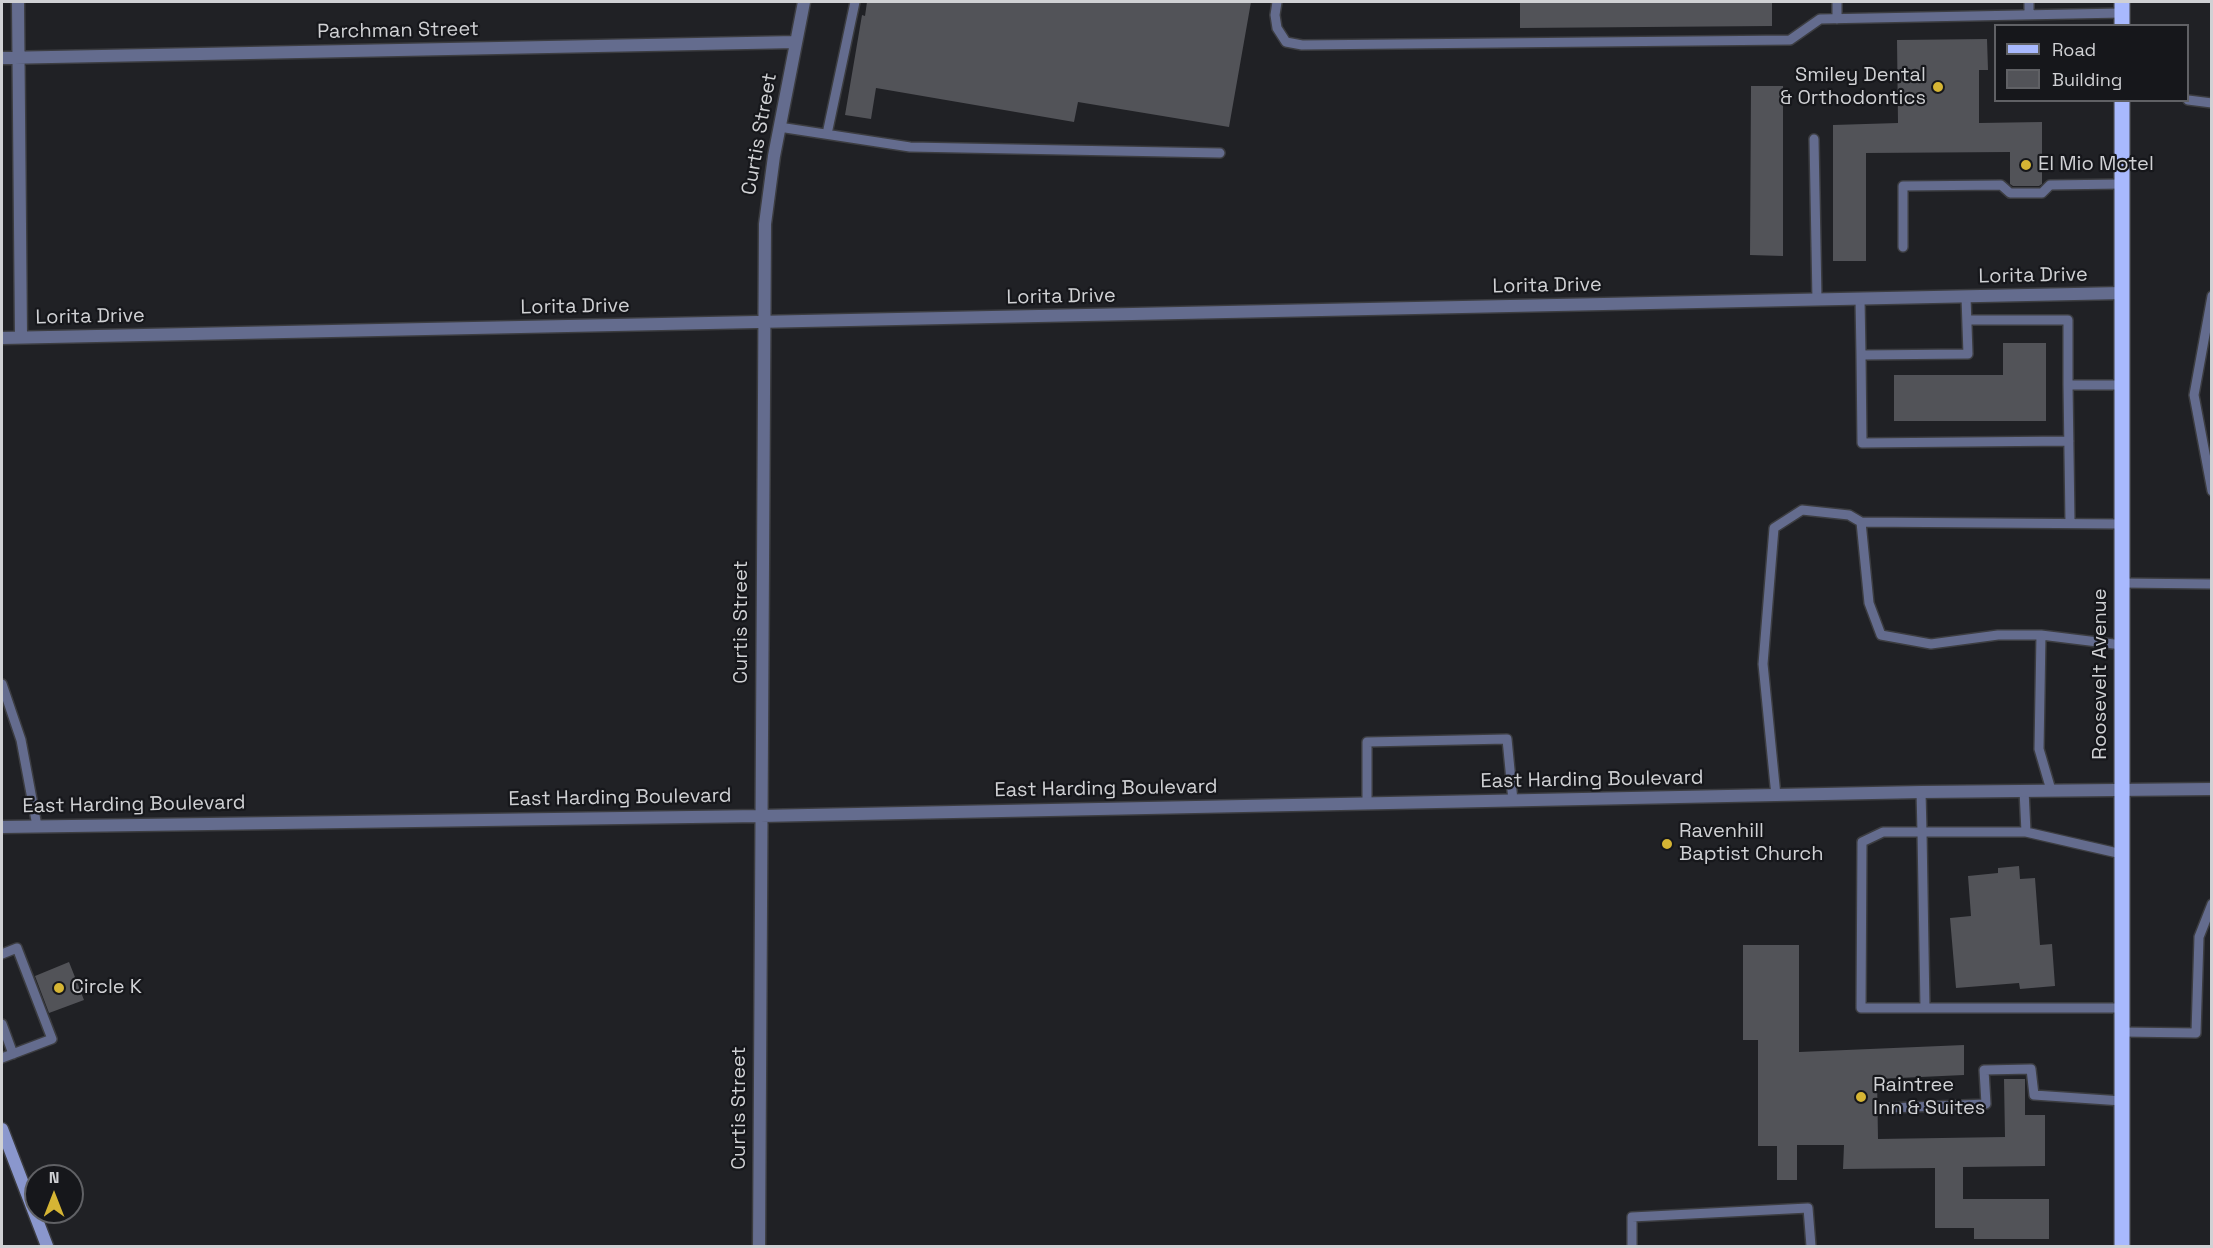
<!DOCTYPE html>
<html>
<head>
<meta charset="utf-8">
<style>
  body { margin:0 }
  #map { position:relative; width:2213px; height:1248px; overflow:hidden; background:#202125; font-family:"Space Grotesk",sans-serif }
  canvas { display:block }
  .frame { position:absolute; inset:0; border:3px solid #d0d1d4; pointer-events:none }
  .legend { position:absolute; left:1994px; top:24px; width:195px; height:78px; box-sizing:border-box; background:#16171b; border:2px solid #606165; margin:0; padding:8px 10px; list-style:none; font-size:18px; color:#d0d1d4 }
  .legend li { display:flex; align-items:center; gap:12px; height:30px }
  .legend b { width:30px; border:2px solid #606165 }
  .north { position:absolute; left:24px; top:1164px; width:60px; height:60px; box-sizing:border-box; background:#16171b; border:2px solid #606165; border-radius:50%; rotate:0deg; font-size:16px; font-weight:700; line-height:24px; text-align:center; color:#d0d1d4 }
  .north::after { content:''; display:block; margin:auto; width:21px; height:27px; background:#d6b534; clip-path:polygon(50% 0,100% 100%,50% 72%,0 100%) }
</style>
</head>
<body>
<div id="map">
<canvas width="2213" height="1248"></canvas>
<div class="frame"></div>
<ul class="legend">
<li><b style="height:8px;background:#a8b9fe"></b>Road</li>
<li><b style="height:16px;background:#525358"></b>Building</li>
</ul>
<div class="north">N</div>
</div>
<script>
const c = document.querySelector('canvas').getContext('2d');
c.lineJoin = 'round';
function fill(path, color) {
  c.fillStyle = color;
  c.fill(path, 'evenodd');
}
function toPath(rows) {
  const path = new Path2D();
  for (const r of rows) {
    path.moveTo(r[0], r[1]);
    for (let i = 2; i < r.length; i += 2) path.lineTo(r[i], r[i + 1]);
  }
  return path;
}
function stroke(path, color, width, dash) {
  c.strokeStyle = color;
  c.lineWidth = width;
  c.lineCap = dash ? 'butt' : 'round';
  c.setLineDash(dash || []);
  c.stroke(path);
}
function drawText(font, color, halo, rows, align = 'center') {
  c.font = font + ' "Space Grotesk",sans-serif';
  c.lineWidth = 4.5;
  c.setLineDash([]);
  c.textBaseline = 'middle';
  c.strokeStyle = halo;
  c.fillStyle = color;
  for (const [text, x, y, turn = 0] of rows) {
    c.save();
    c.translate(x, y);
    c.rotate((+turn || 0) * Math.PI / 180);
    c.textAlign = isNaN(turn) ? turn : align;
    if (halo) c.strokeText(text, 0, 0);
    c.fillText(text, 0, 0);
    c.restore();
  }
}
const building = toPath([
  [867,2,1251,2,1229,127,1078,102,1074,122,876,88,871,119,845,115,862,15,865,16],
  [1520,2,1772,2,1772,26,1520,28],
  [1987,39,1988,70,1979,70,1979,123,2042,122,2042,184,2039,186,2013,186,2010,184,2010,152,1866,153,1866,261,1833,261,1833,125,1898,123,1897,40],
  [1751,86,1783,86,1783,256,1750,255],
  [2003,343,2046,343,2046,421,1894,421,1894,375,2003,375],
  [2019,866,2020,879,2035,878,2040,945,2052,944,2055,986,2020,989,2019,983,1956,988,1950,918,1971,916,1968,876,1998,873,1998,868],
  [1743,945,1799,945,1799,1052,1964,1045,1964,1075,1877,1079,1878,1139,2005,1137,2004,1079,2025,1079,2025,1115,2045,1115,2045,1166,1963,1167,1963,1199,2049,1199,2049,1239,1974,1239,1974,1228,1935,1228,1935,1168,1843,1169,1844,1145,1797,1145,1797,1180,1777,1180,1777,1146,1758,1146,1758,1040,1743,1040],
  [69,962,84,1000,49,1013,35,976]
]);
const service = toPath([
  [1277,2,1275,15,1277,28,1286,42,1302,45,1790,40,1820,19,2122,13],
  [1837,2,1837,19],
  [2029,2,2029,15],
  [2188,100,2212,103],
  [779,127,910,147,1220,153],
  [827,134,855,2],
  [1814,139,1817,300],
  [1903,247,1903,186,2001,185,2010,193,2042,193,2050,185,2122,184],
  [2212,296,2194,395,2212,491],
  [1860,299,1861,355,1968,354,1966,297],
  [1967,320,2068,320,2068,385,2122,385],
  [1861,355,1862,443,2069,441],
  [2068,385,2070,522],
  [1861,522,2122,524],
  [2122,583,2212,584],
  [2041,635,2039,749,2051,790],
  [2,684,21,740,37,826],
  [2024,790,2026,832],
  [1921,792,1922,832,1883,832,1862,842,1861,1008,2122,1008],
  [1776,796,1763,664,1774,528,1802,510,1849,515,1861,522,1869,603,1881,635,1931,644,1998,635,2041,635,2122,645],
  [1367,804,1367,742,1507,739,1513,801],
  [2,954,17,948,52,1039,2,1058],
  [1925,1008,1922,832,2026,832,2122,854],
  [2,1024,13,1054],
  [2122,1032,2196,1033,2199,937,2212,904],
  [1890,1108,1986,1104,1984,1070,2031,1069,2034,1095,2122,1101],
  [1632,1246,1632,1217,1808,1208,1811,1246]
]);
const minor = toPath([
  [18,2,21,337],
  [2,58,796,42],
  [2,338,2122,293],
  [2,827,760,816,1921,792,2212,789],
  [759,1246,765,224,774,156,804,2]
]);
const secondary = toPath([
  [2,1129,47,1246]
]);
const primary = toPath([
  [2122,2,2122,26],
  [2122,100,2122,1246]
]);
const markers = [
  [1938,87,6,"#d6b534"],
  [2026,165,6,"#d6b534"],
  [1667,844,6,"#d6b534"],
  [59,988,6,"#d6b534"],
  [1861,1097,6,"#d6b534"]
];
const streetNames = [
  ["Parchman Street",398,31,-1],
  ["Curtis Street",760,134,-80],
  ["Lorita Drive",2033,276,-1],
  ["Lorita Drive",1547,286,-1],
  ["Lorita Drive",1061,297,-1],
  ["Lorita Drive",575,307,-1],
  ["Lorita Drive",90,317,-1],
  ["Curtis Street",742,622,-90],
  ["Roosevelt Avenue",2101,674,-90],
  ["East Harding Boulevard",1592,780,-1],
  ["East Harding Boulevard",1106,789,-1],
  ["East Harding Boulevard",620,798,-1],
  ["East Harding Boulevard",134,805,-1],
  ["Curtis Street",740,1108,-90]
];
const poiNames = [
  ["Smiley Dental",1926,76,"right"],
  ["& Orthodontics",1926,99,"right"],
  ["El Mio Motel",2038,165],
  ["Ravenhill",1679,832],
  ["Baptist Church",1679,855],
  ["Circle K",71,988],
  ["Raintree",1873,1086],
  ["Inn & Suites",1873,1109]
];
fill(building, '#525358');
stroke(service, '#3c3d41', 12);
stroke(minor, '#3c3d41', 15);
stroke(secondary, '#3c3d41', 15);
stroke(primary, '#3c3d41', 18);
stroke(service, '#646c8e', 9);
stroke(minor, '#646c8e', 12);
stroke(secondary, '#8a97cd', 12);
stroke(primary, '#a8b9fe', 15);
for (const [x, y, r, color] of markers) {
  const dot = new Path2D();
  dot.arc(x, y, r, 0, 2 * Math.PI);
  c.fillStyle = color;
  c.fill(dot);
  stroke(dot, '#16171b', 2);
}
drawText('20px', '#d0d1d4', '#16171b', streetNames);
drawText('20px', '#d0d1d4', '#16171b', poiNames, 'left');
</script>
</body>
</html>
